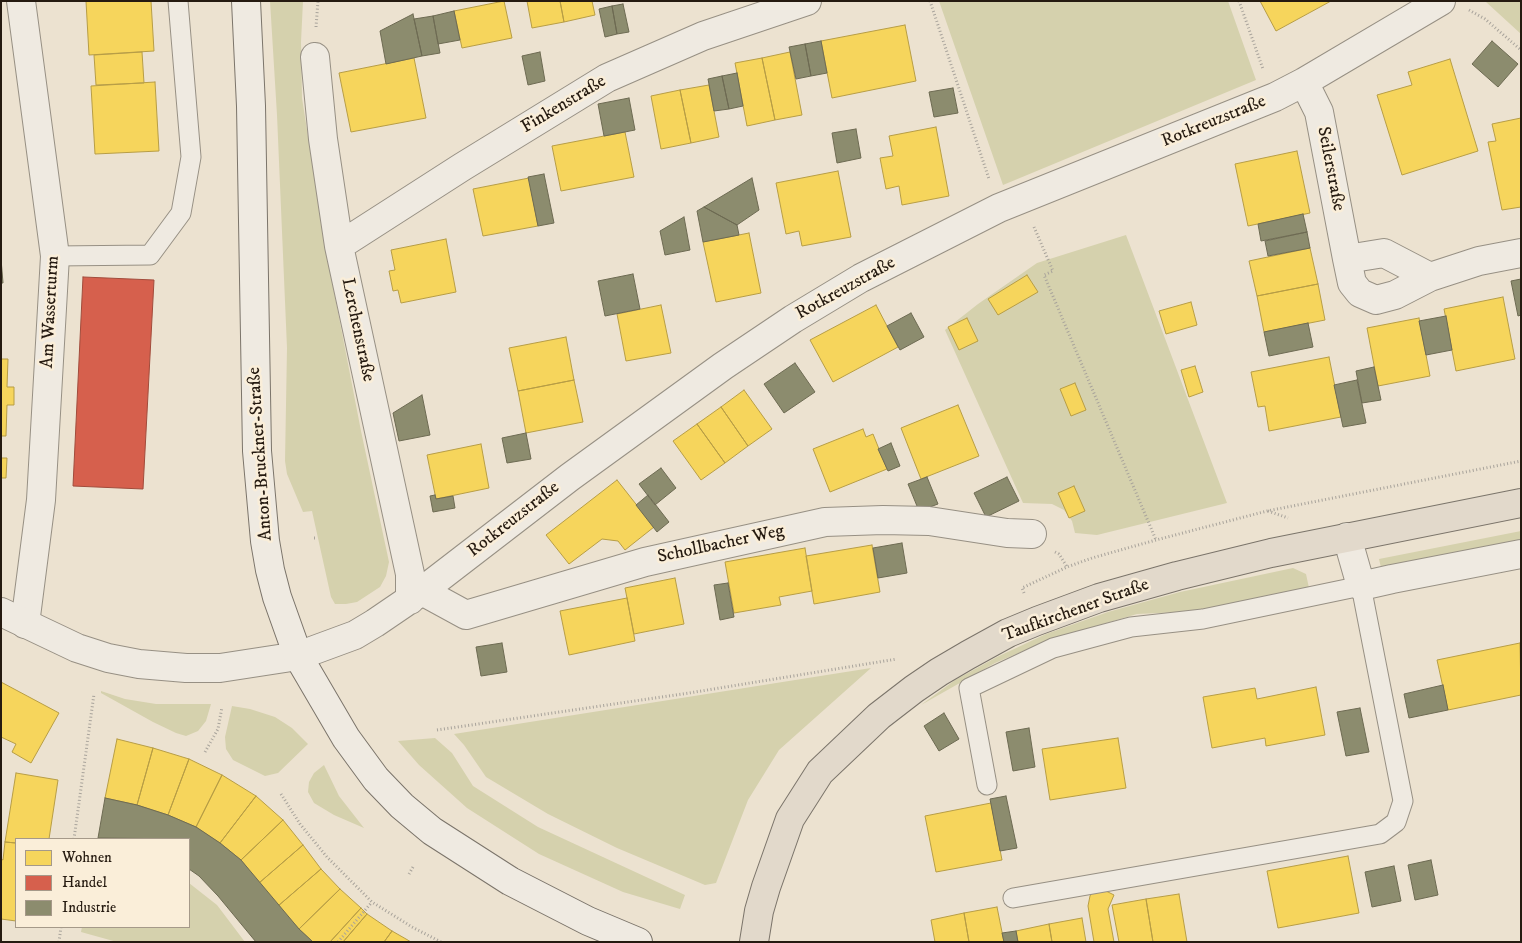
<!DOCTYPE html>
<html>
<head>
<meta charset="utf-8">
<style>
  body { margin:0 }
  #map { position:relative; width:1522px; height:943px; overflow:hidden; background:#ece2d0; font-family:"IM FELL DW Pica",serif }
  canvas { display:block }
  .frame { position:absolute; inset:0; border:2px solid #251a10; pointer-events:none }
  .legend { position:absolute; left:15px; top:838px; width:175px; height:90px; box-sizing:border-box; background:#faeed9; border:1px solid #a59989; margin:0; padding:6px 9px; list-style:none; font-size:15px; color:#251a10 }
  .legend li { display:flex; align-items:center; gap:10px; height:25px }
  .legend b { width:25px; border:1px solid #a59989 }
</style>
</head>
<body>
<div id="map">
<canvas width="1522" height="943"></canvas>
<div class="frame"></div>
<ul class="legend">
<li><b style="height:14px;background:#f6d55c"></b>Wohnen</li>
<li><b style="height:14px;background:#d6604d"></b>Handel</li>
<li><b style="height:14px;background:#8c8c6e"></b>Industrie</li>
</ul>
</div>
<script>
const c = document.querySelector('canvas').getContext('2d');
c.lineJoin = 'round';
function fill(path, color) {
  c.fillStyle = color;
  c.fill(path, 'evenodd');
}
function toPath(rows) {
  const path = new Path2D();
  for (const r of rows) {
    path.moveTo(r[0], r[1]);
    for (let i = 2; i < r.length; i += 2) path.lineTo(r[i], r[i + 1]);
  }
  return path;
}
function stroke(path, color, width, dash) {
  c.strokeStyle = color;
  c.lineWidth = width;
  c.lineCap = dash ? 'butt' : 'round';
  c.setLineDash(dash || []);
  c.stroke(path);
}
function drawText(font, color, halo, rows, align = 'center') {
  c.font = font + ' "IM FELL DW Pica",serif';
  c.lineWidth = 5;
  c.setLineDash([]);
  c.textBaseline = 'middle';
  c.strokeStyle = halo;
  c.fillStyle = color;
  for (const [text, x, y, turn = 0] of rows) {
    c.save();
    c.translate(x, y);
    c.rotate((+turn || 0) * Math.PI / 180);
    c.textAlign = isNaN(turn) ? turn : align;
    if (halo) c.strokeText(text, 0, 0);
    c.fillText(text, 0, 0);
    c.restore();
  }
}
const green = toPath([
  [270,1,303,1,301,42,302,98,325,245,361,431,389,562,386,576,380,587,357,602,346,604,335,604,331,597,312,511,303,512,287,474,285,461,287,348,277,115],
  [939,1,1228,1,1256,80,1003,185],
  [1488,1,1521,1,1521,34,1486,2],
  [1126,235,1227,503,1097,535,1075,533,1072,521,1064,510,1052,504,1023,503,945,330,978,304,1037,263],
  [1521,531,1521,544,1382,572,1379,559],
  [1293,568,1306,574,1309,588,1203,611,1137,614,1049,640,995,663,921,705,955,680,997,657,1046,634,1108,612,1180,592],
  [871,668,779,750,748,800,716,883,705,885,617,848,548,814,486,777,464,745,454,734],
  [101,691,125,699,156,704,211,704,206,721,198,731,186,736,176,733,153,722,101,693],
  [232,706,250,709,275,717,292,728,308,744,278,773,265,776,233,760,226,749,225,737],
  [435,738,452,753,473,786,538,827,685,895,680,909,623,892,539,854,467,808,419,765,398,741],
  [324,765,339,796,364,828,334,815,314,803,308,792,309,782,314,773],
  [189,883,217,905,245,942,117,942,81,932,82,927,189,927]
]);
const homes = toPath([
  [86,1,151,1,154,51,89,55,86,1],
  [504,1,512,38,462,48,454,11,504,1],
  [527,1,560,1,564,22,532,28,527,1],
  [560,1,592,1,595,15,564,22,560,1],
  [1260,1,1331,1,1276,31,1260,1],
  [905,25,916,81,832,98,821,41,905,25],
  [142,52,144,83,96,85,94,55,142,52],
  [790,52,802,115,775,120,762,58,790,52],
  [414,58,426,118,351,132,339,73,414,58],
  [762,58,775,120,747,126,735,63,762,58],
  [1450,59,1478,151,1402,175,1377,95,1412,85,1408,72,1450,59],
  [155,82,159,151,95,154,91,86,155,82],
  [709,85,719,137,691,143,680,90,709,85],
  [680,90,691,143,661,149,651,96,680,90],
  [1521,118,1521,207,1502,210,1488,142,1496,141,1492,124,1521,118],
  [936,127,949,196,902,205,899,186,886,189,880,158,893,156,889,136,936,127],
  [625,132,634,177,561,191,552,146,625,132],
  [1297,151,1310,213,1248,226,1235,164,1297,151],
  [838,171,851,237,802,246,799,231,786,234,776,183,838,171],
  [529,178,538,226,483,236,473,189,529,178],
  [749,233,761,293,716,302,703,242,749,233],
  [446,239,456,292,401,303,398,290,393,291,389,271,395,270,391,250,446,239],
  [1310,248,1318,284,1257,296,1249,261,1310,248],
  [1027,275,1038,292,998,315,988,299,1027,275],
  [1318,284,1325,320,1264,332,1257,296,1318,284],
  [1503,297,1515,359,1456,371,1444,309,1503,297],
  [1191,302,1197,325,1166,334,1159,311,1191,302],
  [661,305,671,353,626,361,617,314,661,305],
  [876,305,898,347,833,382,810,340,876,305],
  [967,318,978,341,959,350,948,327,967,318],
  [1419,318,1430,376,1378,386,1367,328,1419,318],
  [566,337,574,380,518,391,509,348,566,337],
  [1329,357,1341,417,1269,431,1265,406,1258,407,1251,372,1329,357],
  [1,359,8,359,7,387,14,387,14,405,7,405,6,436,1,436,1,359],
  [1195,366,1203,392,1189,397,1181,370,1195,366],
  [574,380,583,422,526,433,518,391,574,380],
  [1075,383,1086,410,1071,416,1060,389,1075,383],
  [744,390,772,429,748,446,721,407,744,390],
  [958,405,979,456,921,479,901,428,958,405],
  [721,407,748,446,725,463,697,424,721,407],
  [697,424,725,463,701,480,673,441,697,424],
  [863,429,866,437,873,434,887,469,830,492,813,449,863,429],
  [481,444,489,488,436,499,427,455,481,444],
  [1,458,7,458,6,478,1,478,1,458],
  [617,480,654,527,625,550,618,541,602,539,569,564,546,535,617,480],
  [1074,486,1085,511,1069,518,1058,493,1074,486],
  [872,545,880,592,814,604,806,556,872,545],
  [805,548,812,591,779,597,781,605,734,613,725,562,805,548],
  [675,578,684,624,634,634,625,588,675,578],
  [627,598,635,641,569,655,560,611,627,598],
  [1520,643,1521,695,1448,710,1437,660,1520,643],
  [1,682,59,713,31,763,12,752,16,744,1,737,1,682],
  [1316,687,1325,735,1266,746,1265,738,1212,748,1203,697,1255,688,1257,699,1316,687],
  [1118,738,1126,788,1050,800,1042,749,1118,738],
  [117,739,153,748,137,805,105,798,117,739],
  [153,748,189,759,168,815,137,805,153,748],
  [189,759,222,775,196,827,168,815,189,759],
  [16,773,58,780,49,839,16,839,16,843,5,842,16,773],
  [222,775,256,796,220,843,196,827,222,775],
  [256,796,283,820,241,860,220,843,256,796],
  [991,803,1002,860,936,872,925,816,991,803],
  [283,820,303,845,259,883,241,860,283,820],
  [5,842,16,843,16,921,1,919,1,859,3,860,5,842],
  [303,845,321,869,278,906,259,883,303,845],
  [1348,856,1359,913,1278,928,1267,871,1348,856],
  [321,869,340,889,299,929,278,906,321,869],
  [1096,886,1114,895,1108,909,1114,942,1094,942,1088,906,1090,896,1096,886],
  [340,889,361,908,330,942,313,942,299,929,340,889],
  [1179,894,1187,942,1153,942,1146,899,1179,894],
  [1146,899,1153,942,1119,942,1112,905,1146,899],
  [997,907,1004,942,969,942,964,913,997,907],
  [361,908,367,914,343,942,330,942,361,908],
  [964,913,969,942,935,942,931,920,964,913],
  [367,914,392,931,384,942,343,942,367,914],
  [1082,918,1086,942,1052,942,1049,924,1082,918],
  [1049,924,1052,942,1018,942,1016,931,1049,924],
  [392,931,406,939,411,942,384,942,392,931]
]);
const shops = toPath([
  [83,277,154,280,143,489,73,486,83,277]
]);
const industry = toPath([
  [623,4,629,32,617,34,612,6,623,4],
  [612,6,617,34,605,37,599,9,612,6],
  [454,11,460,40,438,44,433,16,454,11],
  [413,14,422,56,386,64,380,31,413,14],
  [433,16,440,53,422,56,414,19,433,16],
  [821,41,827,73,811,76,805,44,821,41],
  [1492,41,1518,64,1498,87,1472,64,1492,41],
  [805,44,811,76,796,79,789,47,805,44],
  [540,52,545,81,528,85,522,56,540,52],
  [737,73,743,106,729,109,722,76,737,73],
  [722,76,729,109,714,111,708,79,722,76],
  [953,88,958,113,934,117,929,92,953,88],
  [629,98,635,130,604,136,598,104,629,98],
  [856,129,861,158,837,163,832,133,856,129],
  [544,174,554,223,538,226,528,177,544,174],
  [752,178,759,210,737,225,704,207,752,178],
  [704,207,737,225,739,235,703,242,697,211,704,207],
  [1303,214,1307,232,1261,241,1258,224,1303,214],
  [684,217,690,250,665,255,660,231,684,217],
  [1307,232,1310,248,1268,256,1265,241,1307,232],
  [1,259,3,283,1,283,1,259],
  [633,274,640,309,605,316,598,281,633,274],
  [1521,279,1521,315,1518,316,1511,281,1521,279],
  [911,313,924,337,900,350,887,326,911,313],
  [1446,316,1452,350,1426,355,1419,321,1446,316],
  [1308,323,1313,347,1269,356,1264,332,1308,323],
  [795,363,815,392,784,413,764,384,795,363],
  [1374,367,1381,400,1362,403,1356,371,1374,367],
  [1357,380,1366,423,1343,427,1334,385,1357,380],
  [422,395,430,435,399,441,393,413,422,395],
  [526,433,531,459,507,463,502,438,526,433],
  [891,443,900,466,888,471,878,449,891,443],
  [661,468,676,488,655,505,639,484,661,468],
  [927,477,938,504,919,511,908,484,927,477],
  [1007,477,1019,501,986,517,974,493,1007,477],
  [435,495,436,499,453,496,455,508,433,512,430,496,435,495],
  [648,495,669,522,657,532,636,505,648,495],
  [902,543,907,573,878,578,873,548,902,543],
  [728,583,734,617,720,620,714,585,728,583],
  [502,643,507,672,481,676,476,647,502,643],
  [1443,685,1448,710,1409,718,1404,694,1443,685],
  [1360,708,1369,752,1346,756,1337,712,1360,708],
  [944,713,959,739,939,751,924,726,944,713],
  [1029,728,1035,767,1013,771,1006,732,1029,728],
  [1006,796,1017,848,1000,851,990,799,1006,796],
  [105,798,137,805,168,815,196,827,220,843,241,860,299,929,313,942,256,942,218,896,199,876,189,869,189,839,98,838,105,798],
  [1431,860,1438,895,1415,900,1408,865,1431,860],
  [1394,866,1401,901,1372,907,1365,872,1394,866],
  [1016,931,1018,942,1004,942,1002,933,1016,931]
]);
const path = toPath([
  [930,1,989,179],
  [1239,1,1263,69],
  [1469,10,1485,19,1521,50],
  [316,27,318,1],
  [1034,227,1053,271,1044,275,1156,540],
  [1268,511,1288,518],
  [314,538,317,538],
  [1055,552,1059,554,1067,567],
  [1024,593,1022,588,1067,567,1092,558,1156,540,1267,511,1521,461],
  [437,730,689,693,897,659],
  [205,752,218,729,222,707],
  [281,794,300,824,327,857,372,902,412,927,441,942],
  [74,839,94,694],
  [409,874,413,867],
  [59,942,61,927],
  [338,942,372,902]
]);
const service = toPath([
  [55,256,150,255,181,213,191,157,178,1],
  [987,785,969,688,1053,648,1131,627,1203,619,1361,586,1403,801,1396,822,1380,834,1013,898]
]);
const minor = toPath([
  [21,1,55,256,41,500,25,624],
  [315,57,323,139,339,246,410,574,410,600],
  [1304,82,1319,112,1347,259,1352,283,1360,293,1376,300,1395,295,1430,277,1384,253,1347,259],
  [339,246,462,167,607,78,703,36,807,1],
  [1430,277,1479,261,1521,253],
  [1347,537,1361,586,1392,579,1521,554],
  [422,591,466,615,645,562,825,522,883,520,929,521,1007,533,1032,534],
  [298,656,355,635,375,623,422,591,570,477,723,366,793,319,861,278,999,208,1275,97,1304,82,1441,1]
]);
const tertiary = toPath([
  [1,612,77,648,108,658,139,664,186,668,220,668,298,656]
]);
const secondary = toPath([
  [246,1,251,106,257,451,265,541,270,570,277,597,298,656,346,738,376,779,402,806,432,831,510,881,588,921,638,942]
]);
const primary = toPath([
  [754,942,759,911,766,887,790,819,820,772,879,716,914,689,939,672,968,655,1008,633,1037,621,1099,598,1177,576,1271,553,1521,503]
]);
const streetNames = [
  ["Finkenstraße",564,105,-31],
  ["Rotkreuzstraße",1214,122,-22],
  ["Seilerstraße",1330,169,79],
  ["Rotkreuzstraße",846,289,-29],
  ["Am Wasserturm",51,312,-87],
  ["Lerchenstraße",357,330,78],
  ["Anton-Bruckner-Straße",261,454,-94],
  ["Rotkreuzstraße",514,520,-38],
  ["Schollbacher Weg",721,545,-12],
  ["Taufkirchener Straße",1076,611,-20]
];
fill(green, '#d5d1ad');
fill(homes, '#f6d55c');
stroke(homes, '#b79d45', 1);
fill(shops, '#d6604d');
stroke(shops, '#a14b3b', 1);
fill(industry, '#8c8c6e');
stroke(industry, '#6d6a52', 1);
stroke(service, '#979084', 21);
stroke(minor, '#979084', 30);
stroke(tertiary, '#979084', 30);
stroke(secondary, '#7b746a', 30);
stroke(primary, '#7b746a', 30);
stroke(path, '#a8a39b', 3, [1, 2.5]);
stroke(service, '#efeae1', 19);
stroke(minor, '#efeae1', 28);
stroke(tertiary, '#efeae1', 28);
stroke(secondary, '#efeae1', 28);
stroke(primary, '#e2d9cb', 28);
drawText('18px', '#251a10', '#faeed9', streetNames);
</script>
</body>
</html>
